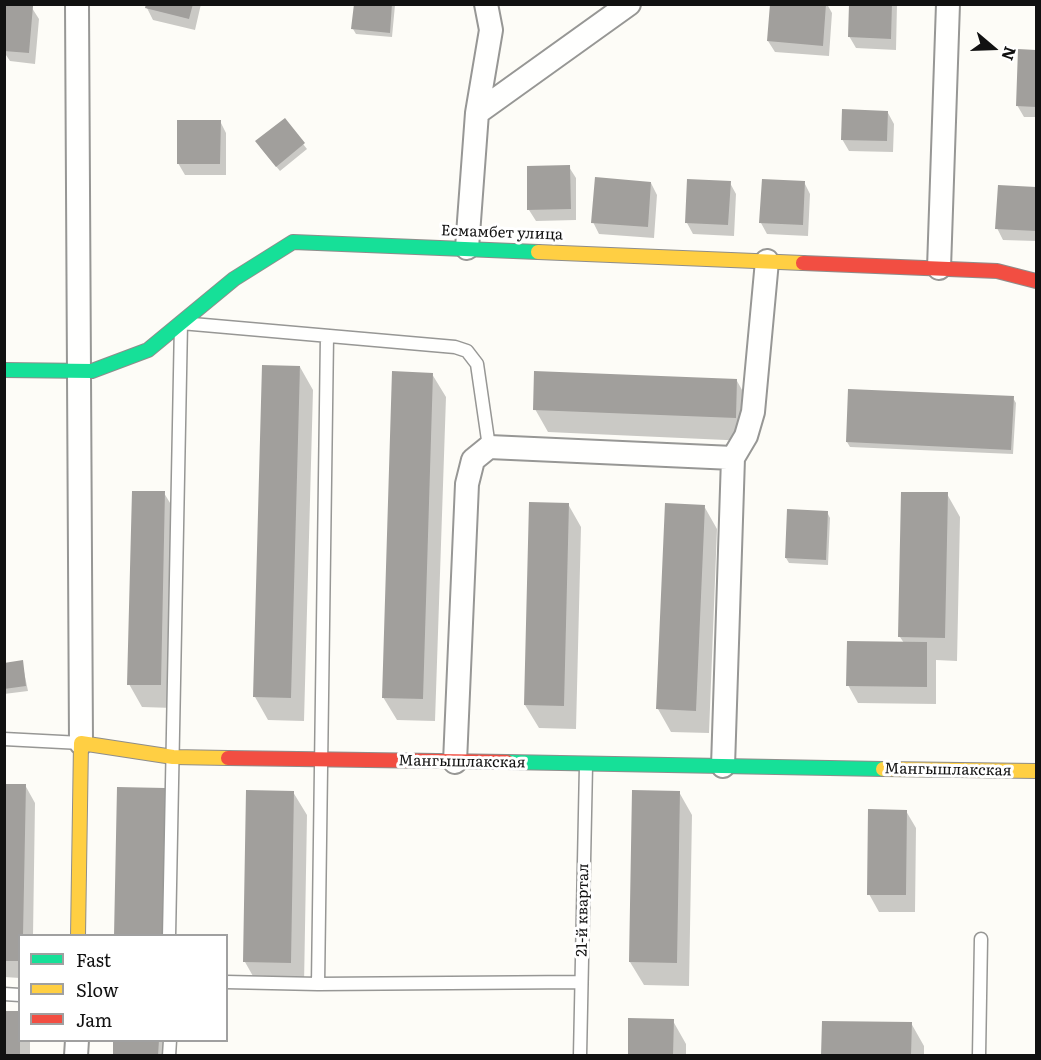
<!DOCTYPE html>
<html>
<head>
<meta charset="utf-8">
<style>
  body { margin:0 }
  #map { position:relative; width:1041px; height:1060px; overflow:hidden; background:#fdfcf7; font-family:Literata,serif }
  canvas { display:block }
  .frame { position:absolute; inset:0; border:6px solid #111; pointer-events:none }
  .legend { position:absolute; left:18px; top:934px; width:210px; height:108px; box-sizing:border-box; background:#fff; border:2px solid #a0a0a0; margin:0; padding:8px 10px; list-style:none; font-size:18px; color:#111 }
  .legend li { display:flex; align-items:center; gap:12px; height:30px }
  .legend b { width:30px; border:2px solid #a0a0a0 }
  .north { position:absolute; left:963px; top:18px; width:60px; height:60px; -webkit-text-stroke:4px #fff; paint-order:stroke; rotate:109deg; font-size:16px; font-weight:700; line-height:24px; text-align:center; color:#111 }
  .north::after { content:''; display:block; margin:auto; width:21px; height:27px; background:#111; clip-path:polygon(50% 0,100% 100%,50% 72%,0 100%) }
</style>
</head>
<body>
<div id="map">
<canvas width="1041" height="1060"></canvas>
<div class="frame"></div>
<ul class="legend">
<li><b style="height:8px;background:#16e098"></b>Fast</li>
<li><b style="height:8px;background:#ffcf43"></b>Slow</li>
<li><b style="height:8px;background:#f24e42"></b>Jam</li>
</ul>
<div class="north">N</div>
</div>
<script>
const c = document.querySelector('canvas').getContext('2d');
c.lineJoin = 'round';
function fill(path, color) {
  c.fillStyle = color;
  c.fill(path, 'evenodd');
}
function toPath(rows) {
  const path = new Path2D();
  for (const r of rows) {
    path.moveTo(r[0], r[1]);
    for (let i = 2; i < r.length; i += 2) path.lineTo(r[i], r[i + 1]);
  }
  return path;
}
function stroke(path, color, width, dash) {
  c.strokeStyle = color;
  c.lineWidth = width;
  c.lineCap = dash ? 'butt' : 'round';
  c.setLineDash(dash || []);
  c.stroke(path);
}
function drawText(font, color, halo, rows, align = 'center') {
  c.font = font + ' Literata,serif';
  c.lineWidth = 6;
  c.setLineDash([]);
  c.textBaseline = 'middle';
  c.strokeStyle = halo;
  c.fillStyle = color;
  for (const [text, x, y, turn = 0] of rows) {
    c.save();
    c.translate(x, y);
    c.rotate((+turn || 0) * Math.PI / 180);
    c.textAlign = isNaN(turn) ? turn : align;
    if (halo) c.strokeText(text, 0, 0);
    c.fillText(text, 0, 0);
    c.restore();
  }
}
const shadow = toPath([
  [147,4,201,4,195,30,153,20,147,8],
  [355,4,395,5,392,37,356,34,353,29],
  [771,4,827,4,832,13,829,56,775,52,768,41],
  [851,4,897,4,896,50,856,48,849,36],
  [4,5,32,8,39,19,35,64,10,61,4,52],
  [1019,51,1036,52,1036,117,1024,117,1017,105],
  [888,113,894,124,893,152,849,151,842,139],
  [284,120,307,149,280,171,260,147],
  [220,121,226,133,226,175,185,175,178,163],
  [569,167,576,178,576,220,536,221,529,210],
  [804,182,810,194,808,236,767,234,761,223],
  [651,183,657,195,654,238,599,234,593,222],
  [730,183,736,194,734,236,693,234,687,223],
  [999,186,1036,188,1036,241,1003,240,997,228],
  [300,367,313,390,304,721,268,720,255,697],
  [432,374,446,397,435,721,397,720,383,697],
  [737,381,750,404,748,441,548,432,535,409],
  [1013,398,1016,403,1013,454,850,447,847,442],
  [164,493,178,516,173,708,142,707,129,684],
  [902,493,947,494,960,517,957,661,936,660,936,704,858,703,848,685,904,643,900,637],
  [568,504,581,527,576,729,539,728,525,705],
  [704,506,717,529,709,733,671,732,658,709],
  [827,512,830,518,828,565,789,563,786,558],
  [22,662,28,691,4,694,4,664],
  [4,785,25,785,35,803,33,936,20,936,20,978,4,977],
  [164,789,177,812,175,936,116,936],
  [293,792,307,815,304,985,258,985,245,962],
  [679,792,692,815,689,986,644,985,630,962],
  [906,811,916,828,915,912,879,912,869,894],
  [673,1021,686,1044,686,1056,629,1056],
  [911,1023,924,1046,924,1056,823,1056],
  [20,1040,30,1040,30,1056,4,1056],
  [115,1040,164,1040,164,1056,114,1056]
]);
const building = toPath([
  [4,4,33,6,29,53,4,51],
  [146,4,193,4,189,19,145,8],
  [354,4,392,4,390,33,351,29],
  [770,4,826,4,823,46,767,41],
  [849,4,892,4,891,39,848,37],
  [1018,49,1036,50,1036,107,1016,106],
  [842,109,888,111,887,141,841,140],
  [285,118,305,143,276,167,255,141],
  [177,120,221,120,220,164,177,164],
  [570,165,571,209,527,210,527,166],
  [595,177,651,182,648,227,591,223],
  [687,179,731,181,728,225,685,223],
  [762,179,805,181,803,225,759,223],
  [998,185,1036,187,1036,231,995,229],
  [262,365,300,366,291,698,253,697],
  [392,371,433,373,423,699,382,698],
  [534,371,737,379,736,418,533,410],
  [848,389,1014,396,1011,450,846,442],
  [132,491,165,491,161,685,127,685],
  [901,492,948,492,945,638,898,637],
  [529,502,569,503,564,706,524,705],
  [665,503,705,505,696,711,656,709],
  [787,509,828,511,826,560,785,558],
  [847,641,927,642,927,687,846,686],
  [23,660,26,686,4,689,4,663],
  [4,784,26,784,23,936,20,936,20,961,4,961],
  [117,787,165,788,162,936,114,936],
  [246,790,294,791,291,963,243,962],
  [632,790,680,791,677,963,629,962],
  [868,809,907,810,906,895,867,895],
  [4,1011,20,1011,20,1056,4,1056],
  [628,1018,674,1019,673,1056,628,1056],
  [822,1021,912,1022,911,1056,821,1056],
  [113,1040,159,1040,158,1056,113,1056]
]);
const lane = toPath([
  [327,336,318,984,581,982],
  [4,739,81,743],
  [169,936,181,323,455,347,467,351,477,364,489,447],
  [226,982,318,984],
  [4,994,20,995],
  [169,1056,170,1040],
  [580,1056,586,765],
  [979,1056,981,939]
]);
const street = toPath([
  [77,4,81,743],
  [477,113,629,4],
  [467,248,477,113,491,30,486,4],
  [939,268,948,4],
  [455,762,467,484,473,460,489,447,733,458],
  [723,766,733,458,746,436,753,412,767,261],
  [76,1056,77,1040]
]);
const fast = toPath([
  [4,370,92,371,148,350,234,279,293,242,538,252],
  [507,762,883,769]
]);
const slow = toPath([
  [538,252,803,263],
  [883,769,1036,771],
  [78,936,81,743,173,757,228,758]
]);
const jam = toPath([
  [803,263,997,271,1036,281],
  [228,758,507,762]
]);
const streetNames = [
  ["Есмамбет улица",502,233,2],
  ["Мангышлакская",462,762,1],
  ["Мангышлакская",948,770,1],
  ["21-й квартал",583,910,-89]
];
fill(shadow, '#0003');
fill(building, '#a19f9c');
stroke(lane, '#979795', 15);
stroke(street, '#979795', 26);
stroke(fast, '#8e8d8b', 16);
stroke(slow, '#8e8d8b', 16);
stroke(jam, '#8e8d8b', 16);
stroke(lane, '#fffffe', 12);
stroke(street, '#fffffe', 22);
stroke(fast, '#16e098', 14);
stroke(slow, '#ffcf43', 14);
stroke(jam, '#f24e42', 14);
drawText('15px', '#111', '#fff', streetNames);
</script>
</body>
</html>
